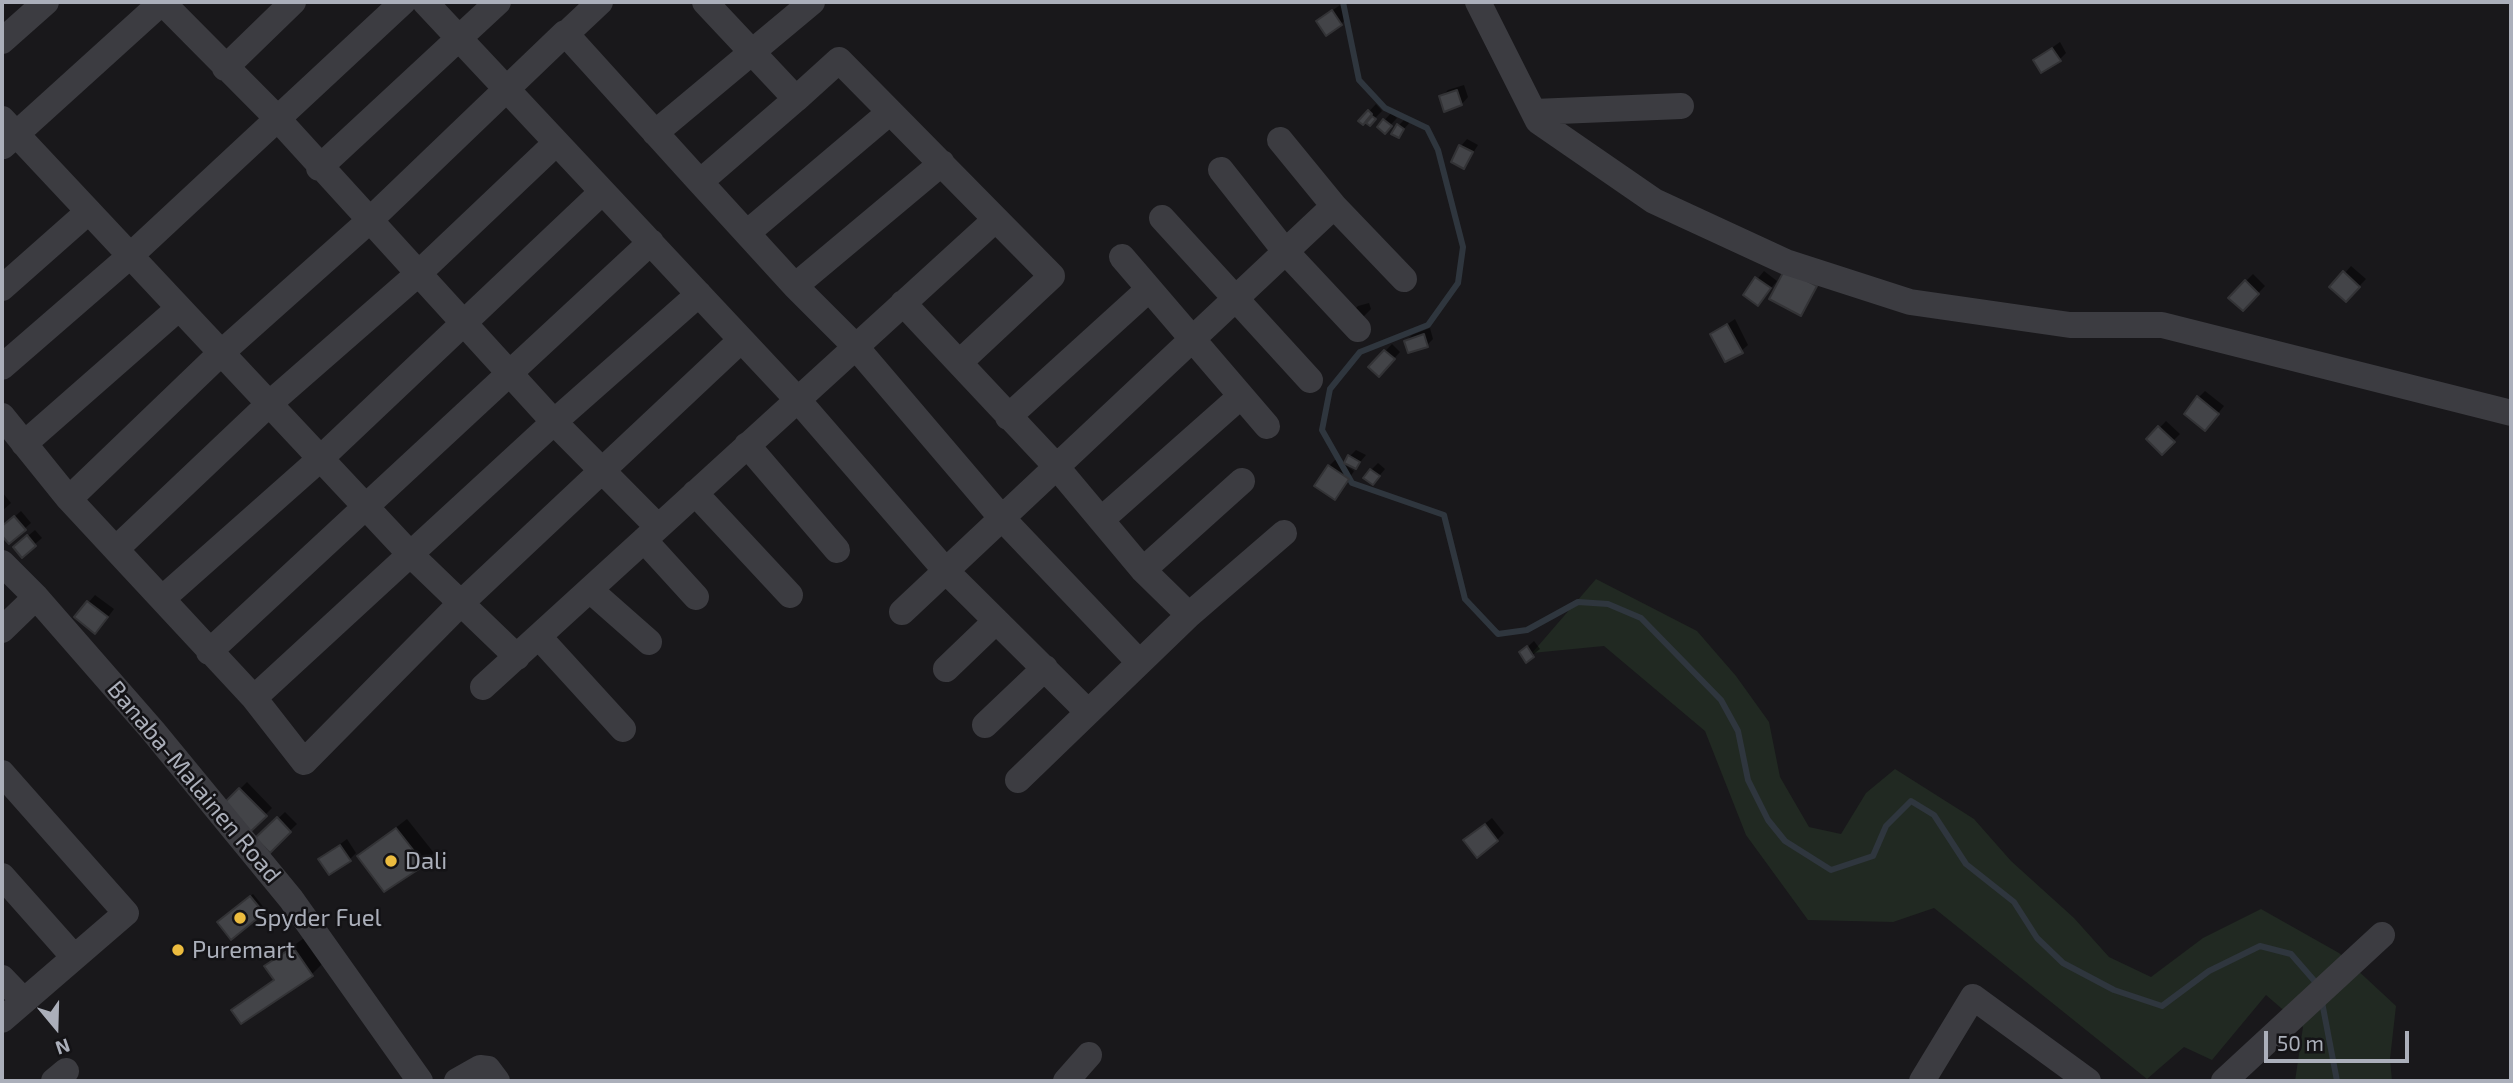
<!DOCTYPE html>
<html>
<head>
<meta charset="utf-8">
<style>
  body { margin:0 }
  #map { position:relative; width:2513px; height:1083px; overflow:hidden; background:#19181b; font-family:"Exo 2",sans-serif }
  canvas { display:block }
  .frame { position:absolute; inset:0; border:4px solid #abafba; pointer-events:none }
  .north { position:absolute; left:21px; top:992px; width:70px; height:70px; -webkit-text-stroke:5px #141316; paint-order:stroke; rotate:161deg; font-size:19px; font-weight:700; line-height:28px; text-align:center; color:#abafba }
  .north::after { content:''; display:block; margin:auto; width:24px; height:32px; background:#abafba; clip-path:polygon(50% 0,100% 100%,50% 72%,0 100%) }
  .scale { position:absolute; left:2264px; top:1031px; width:145px; height:32px; box-sizing:border-box; border:4px solid #abafba; border-top:0; padding-left:9px; font-size:21px; line-height:24px; white-space:nowrap; color:#abafba; -webkit-text-stroke:5px #141316; paint-order:stroke }
</style>
</head>
<body>
<div id="map">
<canvas width="2513" height="1083"></canvas>
<div class="frame"></div>
<div class="north">N</div>
<div class="scale">50 m</div>
</div>
<script>
const c = document.querySelector('canvas').getContext('2d');
c.lineJoin = 'round';
function fill(path, color) {
  c.fillStyle = color;
  c.fill(path, 'evenodd');
}
function toPath(rows) {
  const path = new Path2D();
  for (const r of rows) {
    path.moveTo(r[0], r[1]);
    for (let i = 2; i < r.length; i += 2) path.lineTo(r[i], r[i + 1]);
  }
  return path;
}
function stroke(path, color, width, dash) {
  c.strokeStyle = color;
  c.lineWidth = width;
  c.lineCap = dash ? 'butt' : 'round';
  c.setLineDash(dash || []);
  c.stroke(path);
}
function drawText(font, color, halo, rows, align = 'center') {
  c.font = font + ' "Exo 2",sans-serif';
  c.lineWidth = 5;
  c.setLineDash([]);
  c.textBaseline = 'middle';
  c.strokeStyle = halo;
  c.fillStyle = color;
  for (const [text, x, y, turn = 0] of rows) {
    c.save();
    c.translate(x, y);
    c.rotate((+turn || 0) * Math.PI / 180);
    c.textAlign = isNaN(turn) ? turn : align;
    if (halo) c.strokeText(text, 0, 0);
    c.fillText(text, 0, 0);
    c.restore();
  }
}
const green = toPath([
  [1596,579,1697,631,1736,676,1769,722,1780,777,1809,827,1841,834,1866,793,1895,769,1974,819,2011,861,2074,918,2109,957,2151,977,2203,938,2261,909,2339,953,2396,1006,2390,1059,2392,1081,2295,1081,2303,1027,2266,995,2212,1060,2184,1047,2147,1079,1934,908,1893,922,1808,920,1746,835,1705,731,1604,646,1532,653]
]);
const shadow = toPath([
  [1340,5,1348,17,1341,24,1318,21],
  [2060,42,2066,53,2059,60,2035,60],
  [1464,85,1468,97,1462,104,1441,97,1448,90],
  [1376,104,1382,111,1369,124,1361,120],
  [1391,113,1397,118,1385,131,1379,126],
  [1405,119,1410,122,1398,136,1398,126],
  [1467,139,1478,145,1464,167,1461,146],
  [2351,266,2366,279,2346,300,2345,273],
  [1764,271,1777,281,1758,304,1745,294],
  [2253,274,2265,286,2243,309,2230,297],
  [1822,279,1800,314,1771,299],
  [1369,303,1371,309,1364,316,1353,319,1351,313,1358,306],
  [1735,319,1748,345,1741,351,1713,334],
  [1430,328,1433,339,1427,345,1406,341,1412,335],
  [1392,344,1400,352,1379,375,1370,367],
  [2205,391,2224,406,2211,422,2198,398],
  [2166,421,2180,434,2162,452,2149,439],
  [1356,450,1366,455,1356,467,1350,456],
  [1336,459,1354,471,1341,491,1329,466],
  [1378,463,1385,469,1373,483,1371,470],
  [2,492,11,503,2,511],
  [21,511,31,523,9,542,2,533,2,528],
  [35,530,42,538,22,555,22,541],
  [95,595,114,609,102,625,76,617],
  [1534,641,1540,649,1526,660,1521,653],
  [247,782,272,808,249,831,223,806],
  [285,812,297,824,270,850,258,838],
  [1492,818,1504,833,1497,840,1472,834],
  [407,819,434,853,423,864,359,856],
  [347,839,356,853,350,859,320,859],
  [253,894,265,909,263,912,222,919],
  [304,938,322,964,312,974,233,1011,275,978,266,966]
]);
const stream = toPath([
  [1343,2,1359,80,1385,108,1427,128,1438,150,1463,247,1458,283,1428,325,1360,352,1330,389,1322,430,1352,483,1444,515,1465,599,1498,634,1527,630,1578,602,1608,604,1641,618,1721,700,1738,731,1748,780,1768,820,1785,841,1831,870,1873,856,1886,826,1911,801,1934,815,1966,864,2014,902,2037,938,2063,963,2114,990,2162,1006,2209,971,2260,946,2291,954,2318,985],
  [2322,1002,2337,1081]
]);
const building = toPath([
  [1332,10,1342,25,1326,36,1316,21,1332,10],
  [2052,48,2061,61,2041,73,2033,60,2052,48],
  [1457,90,1462,105,1444,112,1439,96,1457,90],
  [1368,110,1372,114,1363,125,1358,121,1368,110],
  [1372,116,1376,119,1370,126,1366,123,1372,116],
  [1383,119,1392,126,1385,134,1377,127,1383,119],
  [1397,124,1404,129,1399,138,1391,134,1397,124],
  [1459,145,1473,152,1464,169,1451,162,1459,145],
  [1785,269,1817,286,1801,316,1769,299,1785,269],
  [2343,271,2360,287,2346,302,2329,287,2343,271],
  [1755,277,1771,288,1758,306,1743,295,1755,277],
  [2245,280,2259,294,2243,311,2228,298,2245,280],
  [1727,324,1743,353,1725,362,1710,334,1727,324],
  [1424,334,1428,347,1408,353,1404,341,1424,334],
  [1384,350,1395,359,1379,377,1368,367,1384,350],
  [2197,396,2219,414,2205,431,2184,414,2197,396],
  [2158,426,2175,442,2162,455,2146,439,2158,426],
  [1348,455,1360,462,1356,469,1344,463,1348,455],
  [1328,465,1349,479,1335,500,1314,486,1328,465],
  [1370,469,1380,476,1373,485,1363,478,1370,469],
  [14,516,26,530,9,544,2,536,2,526,14,516],
  [27,535,36,546,22,558,13,547,27,535],
  [87,601,108,617,95,634,74,617,87,601],
  [1527,646,1534,657,1526,663,1519,652,1527,646],
  [239,788,267,816,248,834,221,806,239,788],
  [277,817,291,832,270,853,255,838,277,817],
  [1485,824,1498,841,1477,858,1463,840,1485,824],
  [396,828,425,865,384,892,357,856,396,828],
  [340,845,351,861,329,875,318,859,340,845],
  [250,896,264,913,231,940,217,922,250,896],
  [293,947,313,976,241,1024,231,1010,274,980,264,966,293,947]
]);
const minor = toPath([
  [162,2,276,117,554,422,658,527],
  [425,2,797,399,946,571,1087,711],
  [705,2,796,99,700,182,795,286,855,346,1000,516,1139,662],
  [1478,2,1538,121,1654,201,1786,262,1910,302,2070,325,2162,325,2511,413],
  [566,34,600,2],
  [2,41,46,2],
  [225,68,293,2],
  [796,99,839,60,1052,276,960,362],
  [1534,112,1681,106],
  [2,119,411,555,517,657],
  [655,133,812,2],
  [1280,140,1334,206,1404,279],
  [3,146,162,2],
  [319,168,498,2],
  [1221,170,1285,251,1358,329],
  [1162,218,1310,380],
  [747,233,890,112],
  [1122,257,1267,426],
  [795,286,942,163],
  [2,288,88,212],
  [903,303,1055,465,1143,570,1189,615],
  [2,367,130,256,403,2],
  [2,416,69,499,254,698,304,762,460,604,740,341],
  [1008,417,1149,289],
  [24,444,179,308],
  [747,445,837,550],
  [695,493,790,595],
  [69,499,221,353,369,221,565,33,700,182],
  [1101,520,1241,396],
  [644,540,696,597],
  [116,549,269,404,419,273,556,143],
  [2,563,36,597,153,731,291,899,420,1081],
  [1143,570,1242,481],
  [590,590,649,642],
  [162,599,320,459,601,193],
  [902,612,1334,206],
  [2,630,36,597],
  [539,637,623,729],
  [209,652,651,242],
  [946,669,996,621],
  [483,687,996,219],
  [254,698,554,422,699,294],
  [985,725,1045,668],
  [2,773,126,913,2,1020],
  [1018,780,1189,615,1284,533],
  [2,876,74,957],
  [2,978,24,1001],
  [54,1081,66,1071],
  [457,1081,480,1068,488,1069,497,1081],
  [1066,1081,1089,1055],
  [1922,1081,1973,997,2088,1081],
  [2224,1081,2382,935]
]);
const markers = [
  [391,861,7,"#ecbc3f"],
  [240,918,7,"#ecbc3f"],
  [178,950,7,"#ecbc3f"]
];
const streetNames = [
  ["Banaba-Malainen Road",194,782,50]
];
const poiNames = [
  ["Dali",405,861],
  ["Spyder Fuel",254,918],
  ["Puremart",192,950]
];
fill(green, '#212922');
fill(shadow, '#0007');
stroke(stream, '#2f363e', 6);
fill(building, '#434448');
stroke(building, '#333336', 2);
stroke(minor, '#3c3c41', 26);
for (const [x, y, r, color] of markers) {
  const dot = new Path2D();
  dot.arc(x, y, r, 0, 2 * Math.PI);
  c.fillStyle = color;
  c.fill(dot);
  stroke(dot, '#141316', 2.5);
}
drawText('24px', '#abafba', '#141316', streetNames);
drawText('24px', '#abafba', '#141316', poiNames, 'left');
</script>
</body>
</html>
